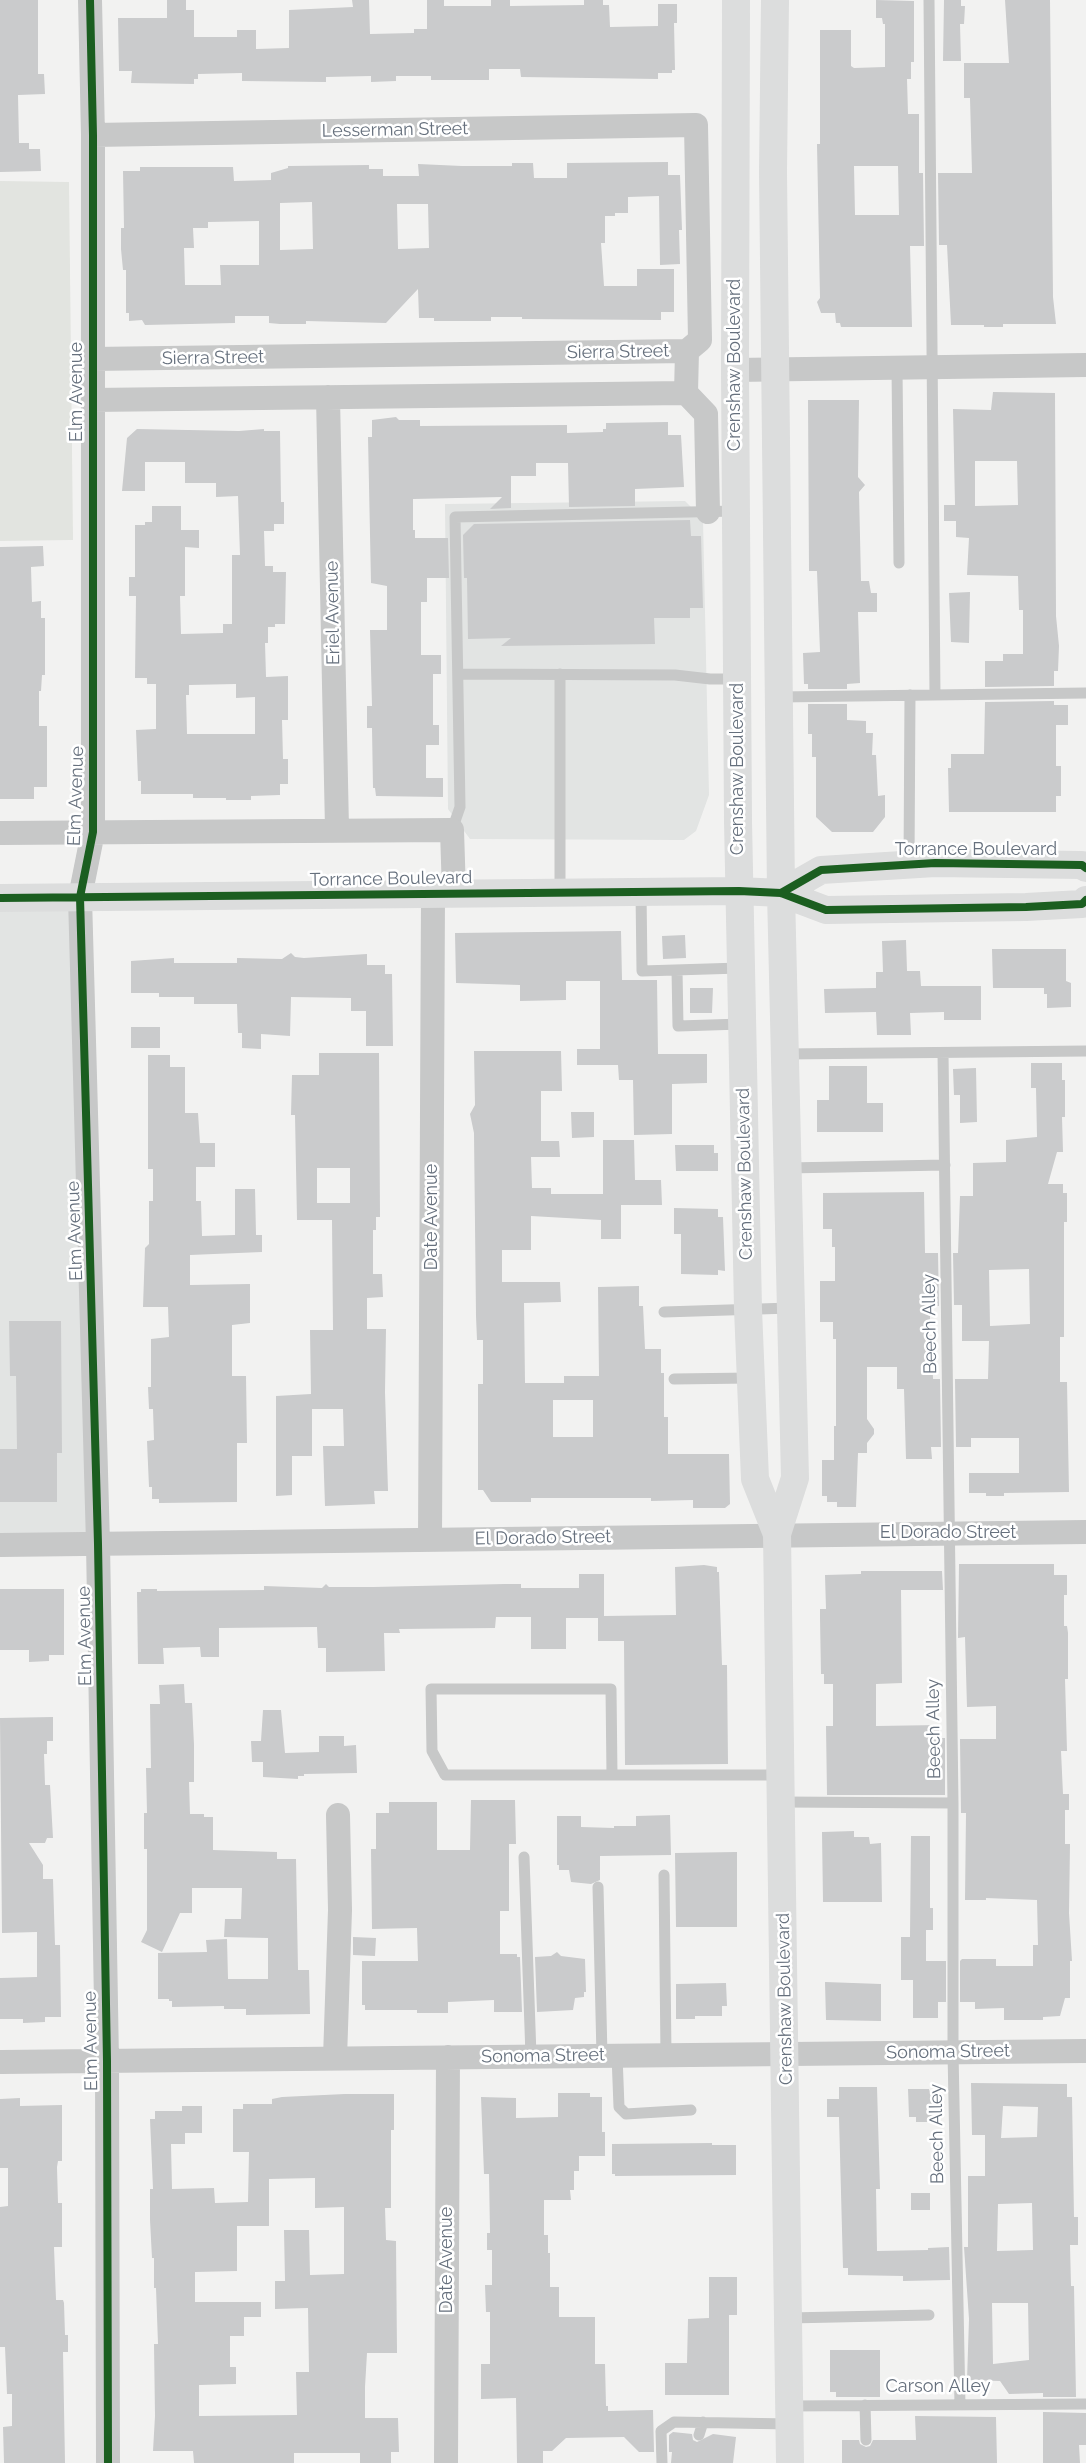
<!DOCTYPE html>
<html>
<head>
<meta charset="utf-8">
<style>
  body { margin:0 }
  canvas { display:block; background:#f2f2f1 }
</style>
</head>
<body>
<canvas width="1086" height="2463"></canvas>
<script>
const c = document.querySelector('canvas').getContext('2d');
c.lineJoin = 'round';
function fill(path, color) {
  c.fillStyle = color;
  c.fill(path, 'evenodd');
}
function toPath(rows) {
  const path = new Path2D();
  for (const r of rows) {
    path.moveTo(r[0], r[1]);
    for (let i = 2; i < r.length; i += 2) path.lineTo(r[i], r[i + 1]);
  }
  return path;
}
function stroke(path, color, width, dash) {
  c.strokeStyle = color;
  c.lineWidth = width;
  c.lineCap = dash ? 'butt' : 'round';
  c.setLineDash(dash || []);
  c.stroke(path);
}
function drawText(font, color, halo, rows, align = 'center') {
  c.font = font + ' Raleway,sans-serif';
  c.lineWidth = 5;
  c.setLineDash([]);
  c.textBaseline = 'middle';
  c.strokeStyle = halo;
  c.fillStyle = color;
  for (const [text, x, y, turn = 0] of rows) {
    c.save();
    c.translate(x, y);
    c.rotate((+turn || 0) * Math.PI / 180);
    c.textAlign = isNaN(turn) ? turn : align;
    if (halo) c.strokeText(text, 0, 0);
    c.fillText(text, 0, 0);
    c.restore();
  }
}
const built = toPath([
  [685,501,703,519,709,795,696,831,684,840,470,839,448,809,445,504],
  [80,897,98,1544,0,1545,0,898]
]);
const green = toPath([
  [0,181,69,182,73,540,0,541]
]);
const building = toPath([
  [0,0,38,0,38,74,44,74,45,94,18,95,19,143,29,143,29,149,40,149,41,171,0,172],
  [167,0,186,0,186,10,194,10,194,37,237,37,237,30,256,30,256,49,289,48,289,10,353,7,352,0,369,0,370,34,414,33,414,29,427,29,427,0,444,0,444,6,491,6,491,0,510,0,510,6,584,5,584,0,603,0,603,5,609,5,610,27,658,26,658,4,677,4,677,23,674,23,675,70,672,70,672,73,658,73,658,79,521,77,520,69,489,69,489,80,431,80,431,76,396,76,396,81,371,82,371,76,326,77,326,82,242,81,242,73,198,74,198,79,194,79,194,84,131,83,132,71,119,71,118,18,167,18],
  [876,0,914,1,914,62,911,62,911,79,907,79,908,114,919,114,919,173,923,173,924,246,910,246,912,327,841,327,840,323,836,323,835,313,821,313,817,302,820,298,817,144,820,144,820,30,851,30,851,66,854,68,885,67,885,24,883,24,882,18,876,18],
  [854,166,898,166,899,215,855,215],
  [944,0,961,0,961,6,965,6,964,24,960,24,961,61,943,61],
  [1005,0,1050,0,1053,297,1056,324,1003,324,1003,327,984,327,984,325,951,325,947,245,939,245,938,173,972,173,970,98,964,98,964,63,1009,63],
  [668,162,668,175,680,175,682,230,679,230,680,264,660,265,659,196,628,197,628,213,615,213,615,216,605,216,605,243,601,243,604,286,637,286,637,269,674,269,674,312,661,312,661,320,522,319,522,317,491,317,491,321,434,321,434,318,419,318,418,289,386,323,306,321,306,324,280,324,269,323,269,316,235,316,235,323,145,325,142,320,129,321,129,313,126,313,126,270,123,270,121,249,121,228,124,228,123,171,140,171,140,167,233,167,234,181,271,180,271,173,288,168,288,166,369,165,369,169,383,169,383,176,419,176,418,164,462,166,512,166,512,163,533,163,534,178,567,178,567,163],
  [312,202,313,249,280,250,280,203],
  [397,204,428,204,429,248,398,249],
  [259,221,259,265,220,265,221,285,185,285,184,248,194,248,193,228,208,228,208,222],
  [993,392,1055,393,1056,616,1059,646,1058,671,1054,671,1054,686,985,687,985,661,1003,661,1003,654,1023,654,1023,610,1019,610,1018,576,967,575,969,538,956,537,956,521,944,521,944,505,955,505,953,409,991,410],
  [975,461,1017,461,1018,505,975,506],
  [808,400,859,400,858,477,865,485,859,492,861,581,869,581,871,593,877,593,877,612,858,612,860,683,847,684,847,689,808,689,808,684,804,684,803,653,820,652,817,571,809,571],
  [396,417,399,420,420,420,420,426,567,425,567,433,603,432,603,429,606,429,606,423,668,422,668,435,681,435,684,487,635,489,635,506,569,507,568,463,536,463,536,476,511,476,511,508,490,509,502,497,413,499,413,530,415,530,415,538,448,538,449,578,427,578,427,602,421,602,421,655,441,655,441,674,433,674,433,725,439,725,439,745,426,745,426,778,443,778,443,797,376,796,375,788,373,788,372,728,367,728,367,706,372,706,370,630,387,630,387,586,371,583,368,437,372,437,372,420],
  [137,429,239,431,264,429,264,431,280,431,281,502,284,502,284,524,274,524,274,531,264,531,265,566,273,566,273,572,286,572,285,624,275,624,275,627,268,627,268,643,265,643,266,677,288,676,288,720,282,720,283,759,288,759,288,784,280,784,280,795,251,796,251,800,226,800,226,798,193,798,193,794,141,794,141,781,138,781,136,730,156,729,156,684,147,684,147,678,135,678,136,596,129,596,129,577,135,577,135,525,145,525,145,522,152,522,152,506,181,506,181,530,199,530,199,548,185,547,185,596,180,596,181,634,223,633,223,624,232,624,232,555,240,555,238,496,216,497,216,483,185,483,185,462,145,462,145,491,122,491,127,438],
  [236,684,236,698,255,697,255,734,187,734,186,695,189,695,189,685],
  [690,520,691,536,701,536,703,608,690,608,690,618,654,618,655,644,501,646,511,638,468,639,467,578,464,578,463,535,474,524],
  [43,546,44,566,31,567,32,602,41,601,41,618,45,618,45,675,42,675,41,691,39,691,39,726,47,726,47,787,34,787,34,799,0,799,0,547],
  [970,592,969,643,951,642,949,593],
  [1054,701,1054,705,1068,705,1068,725,1056,725,1056,766,1061,766,1061,796,1056,796,1056,812,949,812,948,768,951,768,951,754,984,754,985,702],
  [808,704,847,704,847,720,866,721,866,733,873,733,872,755,876,755,878,796,885,795,885,817,873,832,832,832,816,817,816,757,812,757,812,734,808,734],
  [621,931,622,980,657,980,658,1054,707,1054,707,1083,672,1084,672,1134,634,1135,633,1080,619,1080,618,1065,577,1065,577,1049,600,1049,600,981,566,981,566,1000,520,1001,520,985,456,983,455,933],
  [685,935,686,958,663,959,662,936],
  [906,940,907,971,920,971,921,986,981,986,981,1020,944,1020,944,1012,910,1013,911,1035,877,1035,876,1012,825,1013,824,989,876,988,876,972,883,972,882,941],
  [992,949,1066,949,1066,981,1071,983,1071,1007,1047,1008,1047,994,1044,994,1044,988,993,988],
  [291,953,295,957,304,958,367,954,367,965,385,965,385,974,392,974,393,1046,366,1046,366,1011,351,1011,351,998,291,997,290,1036,261,1034,261,1049,242,1048,242,1033,238,1033,237,1004,194,1004,194,997,159,997,159,993,131,993,131,961,174,958,174,963,237,963,237,958,282,959],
  [690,988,713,988,712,1013,690,1013],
  [131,1027,160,1027,160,1048,131,1048],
  [474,1051,561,1051,562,1091,541,1091,541,1141,559,1141,560,1157,531,1157,532,1188,551,1188,551,1194,603,1194,603,1140,634,1140,635,1180,661,1180,662,1205,621,1205,621,1239,601,1239,601,1220,531,1216,531,1250,502,1250,502,1282,560,1282,561,1302,524,1303,525,1383,564,1383,564,1376,599,1376,598,1287,639,1286,639,1306,643,1306,645,1349,661,1349,661,1373,664,1373,664,1417,668,1417,668,1454,729,1454,730,1504,725,1508,693,1508,693,1500,651,1501,651,1498,531,1498,531,1502,491,1502,483,1490,478,1490,478,1384,483,1384,483,1340,477,1340,476,1316,474,1133,470,1114,475,1105],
  [553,1400,593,1400,593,1437,553,1437],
  [319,1053,379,1053,380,1217,376,1217,376,1230,373,1230,373,1274,382,1274,383,1297,367,1298,367,1329,386,1329,385,1392,388,1491,374,1491,375,1504,325,1506,323,1446,344,1446,343,1409,312,1409,312,1456,292,1456,292,1495,276,1496,276,1396,311,1394,310,1330,333,1330,332,1220,297,1220,295,1115,291,1115,292,1075,319,1075],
  [317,1168,350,1168,350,1203,317,1203],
  [148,1055,170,1055,170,1067,185,1067,185,1113,198,1113,200,1143,215,1143,215,1167,196,1167,196,1201,201,1201,202,1236,235,1235,235,1189,255,1189,256,1235,262,1235,262,1252,190,1255,190,1285,250,1284,250,1323,232,1325,232,1376,246,1376,247,1443,237,1443,237,1502,159,1503,159,1499,152,1499,152,1487,149,1487,147,1441,154,1440,153,1409,149,1409,148,1387,151,1387,151,1339,169,1337,168,1307,143,1307,145,1248,149,1244,149,1201,153,1201,153,1169,148,1169],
  [1031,1063,1062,1063,1062,1080,1065,1080,1065,1117,1062,1117,1063,1152,1057,1152,1048,1184,1063,1184,1063,1193,1067,1193,1067,1222,1064,1222,1064,1337,1060,1337,1060,1382,1067,1382,1069,1492,1004,1493,1004,1496,986,1496,986,1493,969,1493,969,1473,1019,1473,1019,1438,971,1438,971,1447,956,1447,955,1379,988,1379,989,1341,962,1341,962,1305,954,1305,953,1253,958,1253,960,1196,973,1196,973,1163,1006,1162,1006,1140,1037,1137,1036,1088,1031,1088],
  [1029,1269,1030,1324,990,1326,989,1270],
  [829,1066,867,1066,867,1103,883,1103,883,1132,817,1132,817,1100,829,1100],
  [976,1068,977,1122,960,1123,960,1095,954,1095,953,1069],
  [571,1112,594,1112,594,1137,572,1138],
  [675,1145,714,1145,714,1153,718,1153,718,1171,676,1171],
  [924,1192,925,1253,938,1253,939,1306,930,1306,930,1349,932,1349,933,1379,940,1379,941,1447,931,1447,932,1459,906,1459,904,1389,897,1389,897,1367,867,1367,867,1419,874,1429,874,1434,867,1443,867,1453,858,1453,856,1507,837,1507,837,1502,827,1502,827,1496,822,1496,822,1460,834,1460,834,1426,836,1426,836,1339,833,1339,833,1322,820,1322,820,1281,835,1281,835,1247,832,1247,832,1229,823,1229,823,1193],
  [674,1208,718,1209,718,1217,723,1217,725,1271,718,1270,718,1275,681,1274,681,1234,674,1234],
  [9,1321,61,1321,62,1453,57,1453,57,1502,0,1502,0,1449,17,1449,16,1376,10,1376],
  [959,1564,1054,1564,1054,1575,1067,1575,1067,1595,1064,1595,1064,1626,1067,1626,1068,1633,1068,1679,1065,1679,1067,1751,1061,1751,1063,1794,1069,1794,1069,1810,1065,1810,1065,1844,1070,1844,1069,1913,1072,1961,1070,1961,1070,1998,1065,1998,1060,2016,1043,2017,1043,2020,1004,2020,1004,2008,975,2009,975,2002,960,2002,960,1961,962,1959,996,1959,996,1966,1033,1966,1033,1945,1038,1945,1037,1900,986,1898,986,1900,965,1900,966,1813,961,1813,960,1739,996,1739,996,1706,967,1707,965,1637,958,1638],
  [704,1565,717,1567,717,1572,719,1572,722,1665,727,1665,728,1764,625,1765,624,1641,598,1641,598,1618,566,1618,566,1649,531,1649,531,1617,496,1617,495,1628,399,1629,400,1633,384,1633,385,1671,326,1672,326,1648,318,1648,317,1627,219,1628,219,1657,201,1657,200,1647,163,1648,164,1664,138,1664,137,1592,141,1592,141,1589,157,1589,157,1591,264,1590,264,1586,322,1588,326,1584,329,1587,373,1587,505,1584,521,1584,521,1588,579,1588,579,1574,604,1574,604,1616,676,1615,675,1567],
  [861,1571,942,1571,943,1590,901,1590,902,1683,876,1684,876,1726,939,1725,939,1738,945,1738,945,1795,827,1795,826,1726,833,1726,833,1684,824,1684,824,1674,821,1674,820,1618,820,1609,826,1609,825,1575,861,1574],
  [0,1589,64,1589,64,1655,49,1655,49,1661,29,1662,29,1650,0,1650],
  [184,1684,185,1703,192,1703,194,1745,194,1782,189,1782,190,1814,204,1814,204,1817,213,1817,213,1850,277,1852,277,1859,296,1859,298,1970,309,1970,310,2014,246,2015,246,2009,224,2009,224,2006,172,2007,172,2001,169,2001,169,1999,158,1999,158,1953,207,1952,206,1940,227,1939,228,1979,268,1979,268,1938,224,1937,225,1919,241,1919,242,1888,192,1888,192,1913,180,1913,162,1952,141,1942,147,1930,147,1849,144,1849,144,1813,147,1813,146,1768,151,1768,150,1704,160,1704,159,1685],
  [263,1710,281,1710,285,1753,319,1752,319,1736,344,1736,344,1746,356,1745,357,1773,304,1774,304,1776,298,1776,298,1779,263,1777,263,1762,252,1762,251,1741,261,1741],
  [53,1717,53,1741,47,1741,47,1754,44,1754,45,1785,50,1785,53,1838,47,1838,45,1843,29,1843,43,1865,43,1879,53,1879,55,1945,60,1945,61,2017,45,2017,45,2022,23,2023,23,2019,0,2019,0,1978,37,1977,37,1932,2,1933,0,1718],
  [471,1800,515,1800,516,1844,509,1844,509,1911,500,1911,500,1954,517,1954,517,1957,520,1957,522,2012,494,2012,494,2000,448,2002,448,2013,417,2013,417,2010,365,2010,365,2005,362,2005,362,1961,418,1961,417,1928,372,1929,371,1849,376,1849,376,1813,389,1813,389,1802,437,1802,437,1850,470,1850],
  [670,1815,671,1855,600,1856,600,1880,591,1884,571,1882,569,1870,559,1870,559,1865,557,1865,557,1816,581,1816,581,1827,614,1828,614,1826,636,1826,636,1816],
  [854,1831,854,1837,869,1837,870,1844,881,1843,882,1902,823,1902,822,1832],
  [911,1836,930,1836,930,1908,933,1908,933,1930,926,1930,926,1961,946,1961,946,2002,938,2002,938,2018,913,2018,913,1980,901,1980,901,1937,910,1937],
  [737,1852,737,1927,676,1927,675,1853],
  [353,1937,376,1938,375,1956,353,1955],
  [557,1952,561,1956,585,1959,586,1992,584,1992,584,1997,575,1998,573,2010,537,2012,535,1957,551,1956],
  [825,1982,881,1984,881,2021,826,2020],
  [726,1983,727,2006,722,2006,722,2016,695,2016,695,2019,676,2019,676,1984],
  [971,2083,1067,2084,1067,2097,1072,2097,1074,2217,1078,2217,1078,2245,1070,2245,1071,2286,1074,2286,1076,2397,1043,2397,1043,2393,1009,2394,1000,2381,967,2380,969,2319,964,2247,968,2247,968,2176,985,2176,985,2135,972,2135],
  [1003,2106,1038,2107,1037,2137,1001,2138],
  [1032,2203,1033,2250,997,2251,998,2204],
  [992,2303,1028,2303,1029,2360,993,2364],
  [839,2087,877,2087,880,2189,876,2189,877,2251,928,2250,928,2248,949,2247,950,2280,903,2281,903,2276,848,2275,848,2268,843,2268,839,2117,827,2117,827,2099,839,2099],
  [908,2089,929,2089,930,2093,935,2093,935,2122,916,2122,916,2117,909,2117],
  [558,2093,590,2093,590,2097,602,2097,602,2132,605,2132,605,2156,579,2156,579,2171,574,2171,574,2190,570,2190,571,2200,544,2200,544,2235,548,2235,548,2253,550,2253,550,2287,559,2287,559,2317,595,2317,595,2364,605,2364,606,2406,608,2406,608,2411,653,2410,654,2452,639,2452,624,2437,566,2438,552,2451,543,2451,543,2463,517,2463,516,2398,481,2399,481,2364,490,2364,490,2312,486,2312,485,2285,492,2285,492,2250,487,2250,487,2233,490,2233,489,2174,484,2174,481,2097,516,2098,516,2118,558,2117],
  [345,2094,394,2094,394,2130,391,2130,391,2208,385,2208,386,2240,396,2241,397,2353,367,2353,365,2387,365,2418,398,2418,399,2452,391,2452,391,2463,360,2463,360,2453,294,2453,294,2463,194,2463,193,2451,153,2451,155,2416,154,2344,158,2344,156,2288,154,2288,154,2258,152,2258,150,2220,150,2189,153,2189,150,2119,155,2119,155,2111,182,2111,182,2106,202,2106,202,2133,185,2133,185,2144,171,2144,172,2189,214,2188,215,2203,248,2202,249,2152,233,2152,233,2109,243,2109,243,2104,272,2104,272,2099,282,2097],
  [315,2178,315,2208,344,2207,344,2274,310,2275,309,2230,284,2230,285,2281,275,2281,275,2309,308,2308,309,2372,296,2372,297,2415,199,2416,199,2385,236,2384,236,2367,230,2367,230,2336,244,2336,244,2317,261,2317,261,2302,195,2302,195,2272,237,2271,237,2226,269,2226,269,2179],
  [20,2098,20,2106,62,2105,62,2161,58,2161,57,2167,58,2203,62,2203,62,2247,54,2247,56,2300,63,2300,64,2303,65,2335,68,2335,68,2352,63,2352,65,2463,4,2463,3,2427,12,2426,12,2394,7,2394,5,2347,0,2347,0,2207,8,2206,8,2168,0,2168,0,2099],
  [712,2143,712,2145,736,2145,736,2175,615,2176,615,2174,612,2174,612,2144],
  [911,2193,930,2193,930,2210,911,2210],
  [709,2277,737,2277,737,2315,729,2315,729,2395,665,2395,665,2363,687,2363,688,2319,709,2318],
  [830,2350,880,2350,880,2397,836,2397,836,2392,830,2392],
  [1043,2412,1086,2413,1086,2445,1079,2445,1080,2463,1043,2463],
  [915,2416,996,2417,997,2463,842,2463,842,2440,859,2440,860,2444,866,2447,870,2446,873,2440,916,2440],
  [673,2432,692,2434,693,2440,697,2442,713,2434,736,2437,733,2463,671,2463,672,2452,669,2452,669,2435]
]);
const service = toPath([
  [929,0,935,695],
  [897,368,899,563],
  [458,674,675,675,710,679,738,679],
  [560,674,560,892],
  [779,697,1086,693],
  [452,830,460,807,455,517,736,511],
  [909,863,910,695],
  [641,892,642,971,740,968],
  [677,970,678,1026,742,1024],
  [943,1053,953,1803,953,2052,960,2405],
  [785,1054,1086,1051],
  [787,1168,945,1165],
  [664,1312,791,1308],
  [674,1379,750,1378],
  [612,1775,611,1689,431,1689,432,1751,445,1775,781,1775],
  [782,1802,953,1803],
  [524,1857,531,2056],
  [664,1875,666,2055],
  [598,1887,602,2056],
  [617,2055,619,2107,626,2114,691,2110],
  [789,2318,929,2315],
  [865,2405,866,2440],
  [790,2406,1086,2404],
  [699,2435,703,2422],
  [662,2463,661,2431,674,2422,790,2424]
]);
const minor = toPath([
  [90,0,93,135,93,832,80,897,98,1544,107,2061,108,2463],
  [93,135,696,125,700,340,687,351],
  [735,370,1086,365],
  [686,393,706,414,708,512],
  [328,397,337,829],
  [92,400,686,393,687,351,92,359],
  [0,833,452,830,454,893],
  [430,1540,433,894],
  [0,1545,1086,1532],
  [335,2058,340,1910,338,1815],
  [0,2062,1086,2051],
  [446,2463,448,2057]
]);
const primary = toPath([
  [736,0,735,370,738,821,748,1309,755,1479,777,1534],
  [775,0,773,172,781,893,795,1478,777,1534,790,2463],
  [781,893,821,870,935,863,1082,865,1086,868],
  [0,898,739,891,781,893,826,910,1026,907,1082,904,1086,900]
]);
const cycleway = toPath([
  [90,0,93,135,93,832,80,897,98,1544,107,2061,108,2463],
  [781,893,821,870,935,863,1082,865,1086,868],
  [0,898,739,891,781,893,826,910,1026,907,1082,904,1086,900]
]);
const streetNames = [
  ["Lesserman Street",395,130,-1],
  ["Sierra Street",618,352,-1],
  ["Sierra Street",213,358,-1],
  ["Crenshaw Boulevard",735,365,-90],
  ["Elm Avenue",77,392,-90],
  ["Eriel Avenue",333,613,-91],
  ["Crenshaw Boulevard",738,769,-90],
  ["Elm Avenue",76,796,-88],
  ["Torrance Boulevard",976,850],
  ["Torrance Boulevard",391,879,-1],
  ["Crenshaw Boulevard",745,1174,-91],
  ["Date Avenue",432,1217,-90],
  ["Elm Avenue",75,1231,-92],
  ["Beech Alley",930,1324,-91],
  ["El Dorado Street",948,1533],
  ["El Dorado Street",543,1538,-1],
  ["Elm Avenue",85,1636,-91],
  ["Beech Alley",934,1729,-91],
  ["Crenshaw Boulevard",785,1999,-91],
  ["Elm Avenue",91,2041,-91],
  ["Sonoma Street",948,2052,-1],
  ["Sonoma Street",543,2056,-1],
  ["Beech Alley",937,2134,-91],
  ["Date Avenue",447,2260,-90],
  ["Carson Alley",938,2387]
];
fill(built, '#e2e4e3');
fill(green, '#e2e4e0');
fill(building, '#cacbcc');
stroke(service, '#c7c8c8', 11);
stroke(minor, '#c7c8c8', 24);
stroke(primary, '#dcdddd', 28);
stroke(cycleway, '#1b5e20', 8);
drawText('18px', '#66707d', '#fff', streetNames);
</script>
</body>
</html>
